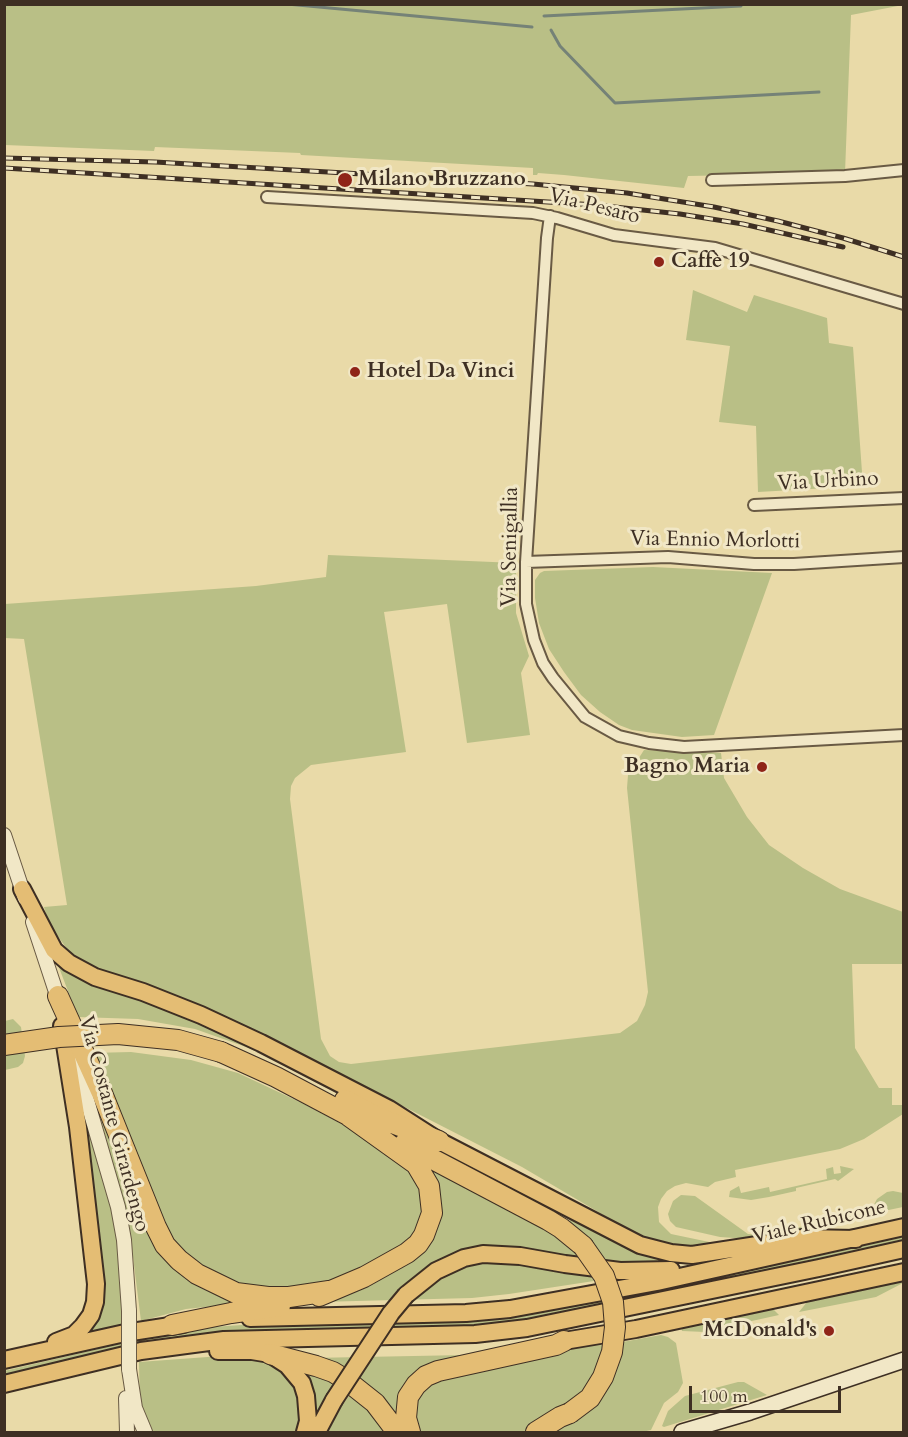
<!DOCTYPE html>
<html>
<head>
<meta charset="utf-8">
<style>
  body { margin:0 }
  #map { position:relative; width:908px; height:1437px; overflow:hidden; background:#e9daa8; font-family:Cardo,serif }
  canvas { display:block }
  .frame { position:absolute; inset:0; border:6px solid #3e2f23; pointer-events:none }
  .scale { position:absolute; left:689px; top:1386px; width:152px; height:27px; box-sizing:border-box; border:3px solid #3e2f23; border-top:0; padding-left:8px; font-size:18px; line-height:21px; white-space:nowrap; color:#3e2f23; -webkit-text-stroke:4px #f1e7c6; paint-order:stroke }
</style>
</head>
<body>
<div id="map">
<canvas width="908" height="1437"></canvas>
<div class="frame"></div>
<div class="scale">100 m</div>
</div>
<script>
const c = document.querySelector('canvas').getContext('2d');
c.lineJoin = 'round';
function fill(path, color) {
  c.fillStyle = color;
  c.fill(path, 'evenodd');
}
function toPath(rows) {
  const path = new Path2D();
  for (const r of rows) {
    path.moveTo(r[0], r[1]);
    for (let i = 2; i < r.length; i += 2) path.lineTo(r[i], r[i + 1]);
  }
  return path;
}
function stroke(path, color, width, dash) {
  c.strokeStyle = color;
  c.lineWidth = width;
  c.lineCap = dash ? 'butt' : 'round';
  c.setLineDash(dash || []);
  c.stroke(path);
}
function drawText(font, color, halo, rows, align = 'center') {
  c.font = font + ' Cardo,serif';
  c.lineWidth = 6;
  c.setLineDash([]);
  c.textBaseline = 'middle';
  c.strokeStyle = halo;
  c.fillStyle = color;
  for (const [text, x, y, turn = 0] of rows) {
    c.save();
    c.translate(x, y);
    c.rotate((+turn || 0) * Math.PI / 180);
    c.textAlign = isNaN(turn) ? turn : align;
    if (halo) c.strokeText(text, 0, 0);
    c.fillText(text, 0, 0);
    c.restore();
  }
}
const green = toPath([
  [4,5,903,5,851,15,845,173,688,176,684,188,564,175,538,173,537,175,533,175,533,168,301,155,300,153,155,147,154,151,5,145],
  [693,290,747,312,754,295,827,318,829,343,853,347,863,486,758,492,756,426,719,422,730,346,686,340],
  [328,555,516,563,516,613,529,656,521,673,530,735,467,743,447,604,384,612,406,752,311,765,295,778,291,786,290,799,321,1039,330,1056,339,1062,351,1064,620,1033,637,1021,645,1005,648,992,627,788,628,775,644,750,721,753,724,778,747,817,769,845,803,868,840,889,903,912,903,964,852,964,855,1048,879,1088,892,1088,892,1105,903,1105,903,1114,864,1139,840,1149,735,1170,736,1177,715,1182,708,1187,686,1183,675,1186,667,1191,661,1199,658,1207,659,1222,671,1234,714,1243,715,1246,682,1247,639,1236,522,1167,295,1051,216,1014,87,966,70,953,49,924,44,907,67,905,24,639,5,638,5,604,256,586,326,577],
  [653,567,772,573,714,735,682,737,632,730,619,725,600,712,581,695,564,672,549,649,539,623,535,598,535,580,540,573,544,571],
  [53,952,185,1013,299,1070,246,1047,195,1029,138,1019,78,1017],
  [13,1019,21,1027,25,1056,23,1063,18,1067,5,1070,5,1021],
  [131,1052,191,1060,238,1073,304,1104,401,1156,416,1170,427,1213,407,1247,333,1282,277,1290,239,1285,202,1267,184,1252,171,1238,91,1053],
  [98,1109,167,1252,263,1301,186,1309,141,1321,129,1225],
  [82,1111,109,1193,119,1251,123,1326,84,1336,95,1317],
  [426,1165,561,1235,570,1220,636,1252,664,1260,664,1265,640,1266,473,1253,424,1290,460,1267,502,1259,620,1277,509,1294,472,1298,318,1302,425,1245],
  [840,1166,854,1169,838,1181,835,1179,796,1188,796,1191,769,1197,751,1200,729,1197,730,1191,739,1186,741,1193,769,1187,770,1192,827,1179,826,1169,833,1167,834,1174,841,1173],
  [893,1191,903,1193,903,1207,749,1239,720,1237,676,1227,670,1221,668,1214,673,1201,681,1195,695,1196,748,1234,762,1235,870,1212,877,1199,887,1192],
  [903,1234,903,1244,567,1316,478,1327,148,1343,113,1349,5,1375,4,1371,94,1350,142,1337,212,1327,257,1324,410,1322,702,1279,839,1250],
  [903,1278,903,1283,876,1297,799,1312,807,1302,817,1296],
  [771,1307,779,1315,720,1328,721,1333,711,1336,705,1332,682,1331,680,1324],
  [661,1335,668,1337,676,1343,683,1383,678,1392,664,1403,651,1430,642,1432,416,1432,414,1401,426,1383,570,1346,606,1345],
  [235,1355,276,1362,304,1394,300,1432,151,1432,140,1410,139,1362],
  [465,1355,434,1368,402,1423,311,1358],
  [299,1366,346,1382,317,1432,305,1374],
  [738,1382,744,1382,767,1395,664,1427,662,1426,668,1411,685,1396],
  [353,1390,394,1432,327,1432,336,1414]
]);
const stream = toPath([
  [287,4,532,27],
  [544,16,741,6,741,4],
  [551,30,560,46,615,103,819,92]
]);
const minor = toPath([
  [712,180,845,176,904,170],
  [267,197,533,213,557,218,614,235,715,248,904,304],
  [550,216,547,238,526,562,526,604,534,640,543,663,553,678,585,717,619,736,649,743,684,747,904,735],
  [754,505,904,498],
  [526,562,668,557,754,564,794,564,904,557]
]);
const tertiary = toPath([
  [4,835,25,898],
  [33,922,60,1004],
  [71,1045,118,1207,124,1240,129,1311],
  [129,1369,135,1408,145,1432],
  [126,1398,127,1432]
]);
const secondary = toPath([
  [682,1432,750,1412,904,1360]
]);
const trunk = toPath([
  [22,889,54,950,69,963,95,977,143,992,201,1015,261,1043,389,1109,439,1141,640,1245,671,1253,692,1255,803,1238,856,1239],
  [406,1295,436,1271,464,1258,483,1254,520,1256,565,1264,620,1271,671,1270],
  [250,1318,466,1313,510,1309,657,1282,904,1227],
  [564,1341,636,1329,904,1272],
  [56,1342,74,1335,83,1326,91,1315,95,1302,96,1284,78,1127,62,1026],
  [218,1351,252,1351,270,1354,287,1365,302,1383,306,1396,308,1421,305,1432],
  [4,1360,125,1333,183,1324],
  [4,1384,141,1351,224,1340,475,1334,527,1328,819,1268,904,1249],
  [317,1432,334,1400]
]);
const motorway = toPath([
  [58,996,102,1093,156,1227,165,1245,179,1260,197,1274,236,1293,268,1297,289,1297,329,1291],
  [221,1052,276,1077,359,1121],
  [345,1100,379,1118,439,1141],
  [404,1144,548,1220,561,1228,583,1246],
  [319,1296,364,1277,407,1253,418,1244,424,1235,432,1213,429,1186,416,1164,349,1116],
  [172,1325,231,1313,280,1306],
  [270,1354,316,1366,333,1372,346,1380,375,1403,397,1432],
  [410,1432,406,1418,408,1397,416,1385,426,1376,438,1371,556,1345,564,1341],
  [536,1432,560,1417,570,1413]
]);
const rail = toPath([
  [4,158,155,162,345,173,533,184,627,193,714,207,778,221,843,238,904,257],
  [4,168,596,205,680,214,743,224,843,247]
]);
const tertiaryBridge = toPath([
  [129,1369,129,1311]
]);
const trunkBridge = toPath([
  [334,1400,391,1313,406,1295]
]);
const motorwayBridge = toPath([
  [4,1045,59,1037,118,1034,178,1040,221,1052],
  [570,1413,590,1398,603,1377,612,1352,615,1327,613,1302,604,1276,583,1246]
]);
const markers = [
  [345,180,8,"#8f2418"],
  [659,262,6,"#8f2418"],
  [355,372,6,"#8f2418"],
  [762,767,6,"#8f2418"],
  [829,1331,6,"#8f2418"]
];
const poiNames = [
  ["Milano Bruzzano",358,180],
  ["Caffè 19",671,262],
  ["Hotel Da Vinci",367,372],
  ["Bagno Maria",750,767,"right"],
  ["McDonald's",817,1331,"right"]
];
const streetNames = [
  ["Via Pesaro",594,207,14],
  ["Via Urbino",828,482,-3],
  ["Via Ennio Morlotti",715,541,1],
  ["Via Senigallia",511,547,-89],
  ["Via Costante Girardengo",113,1124,75],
  ["Viale Rubicone",819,1223,-13]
];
fill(green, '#b9bf86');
stroke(stream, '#758277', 3);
stroke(minor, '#695a44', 14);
stroke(tertiary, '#695a44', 16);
stroke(secondary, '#3e2f23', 18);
stroke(trunk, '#3e2f23', 20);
stroke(motorway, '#3e2f23', 22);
stroke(minor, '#f1e7c6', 10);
stroke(tertiary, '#f1e7c6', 14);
stroke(secondary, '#f1e7c6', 15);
stroke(trunk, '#e4bd74', 16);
stroke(motorway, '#e4bd74', 20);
stroke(rail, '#3e2f23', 5);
stroke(rail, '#f1e7c6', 3, [9]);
stroke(tertiaryBridge, '#695a44', 16, []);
stroke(trunkBridge, '#3e2f23', 20, []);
stroke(motorwayBridge, '#3e2f23', 22, []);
stroke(tertiaryBridge, '#f1e7c6', 14);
stroke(trunkBridge, '#e4bd74', 16);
stroke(motorwayBridge, '#e4bd74', 20);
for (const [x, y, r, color] of markers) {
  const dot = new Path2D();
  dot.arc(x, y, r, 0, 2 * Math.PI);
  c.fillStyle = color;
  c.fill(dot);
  stroke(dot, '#f1e7c6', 2);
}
drawText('bold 21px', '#3e2f23', '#f1e7c6', poiNames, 'left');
drawText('21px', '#3e2f23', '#f1e7c6', streetNames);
</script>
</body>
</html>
